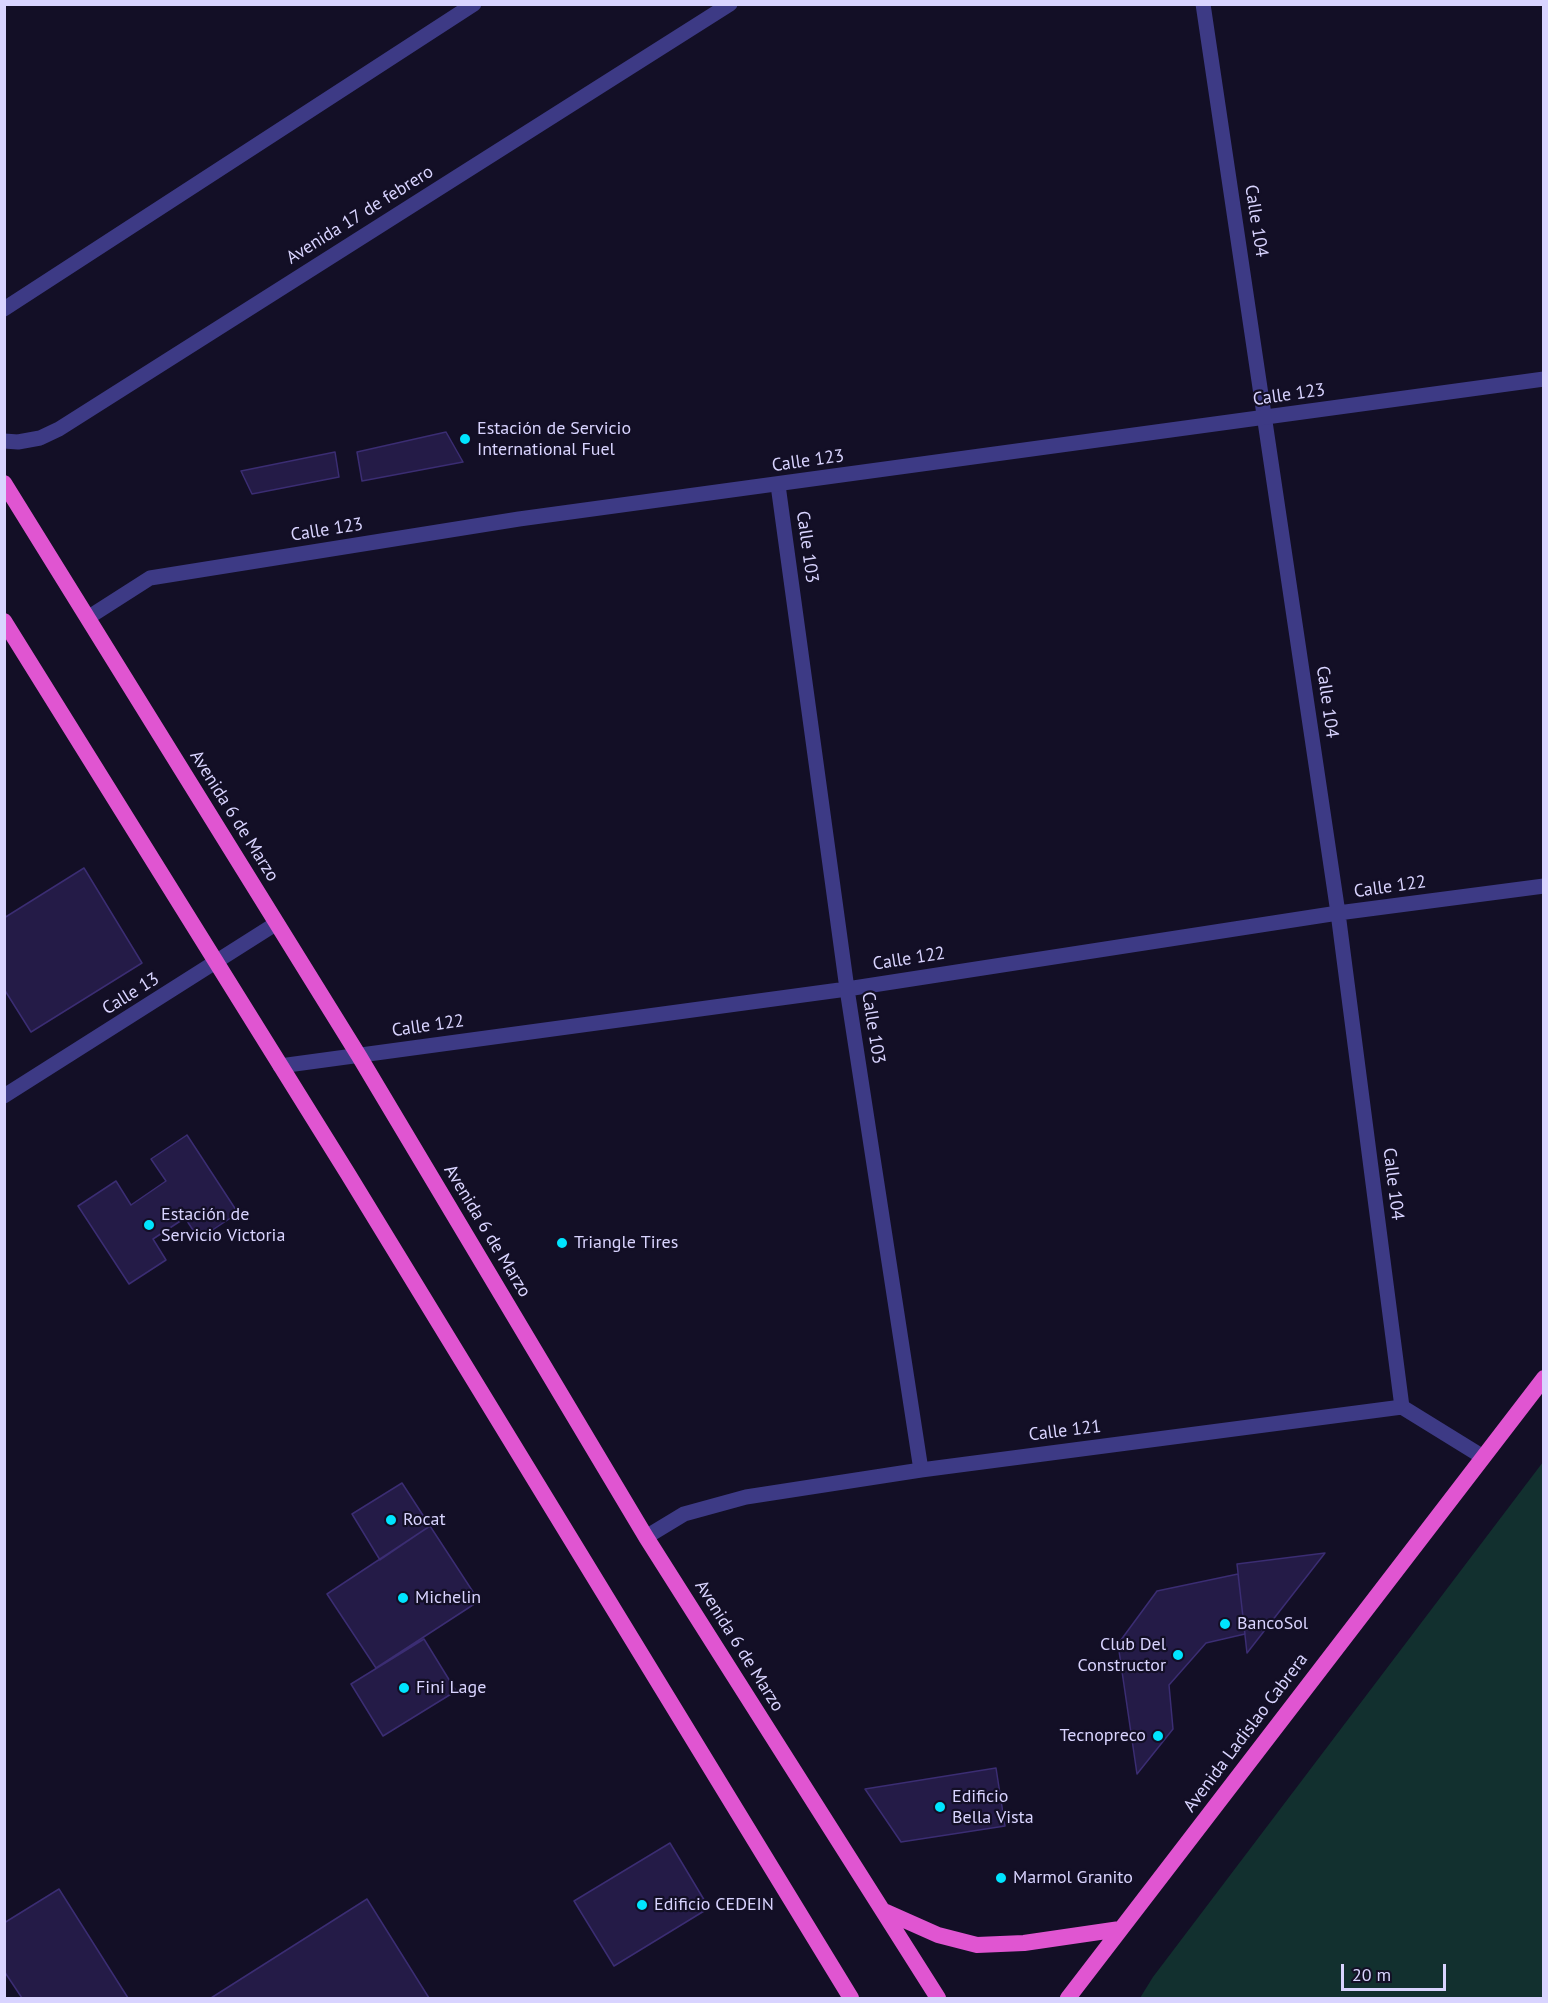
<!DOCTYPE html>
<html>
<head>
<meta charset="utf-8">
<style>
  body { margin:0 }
  #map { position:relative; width:1548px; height:2003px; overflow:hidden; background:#130f26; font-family:"PT Sans",sans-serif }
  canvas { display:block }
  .frame { position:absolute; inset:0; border:6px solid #d9d4ff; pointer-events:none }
  .scale { position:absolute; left:1341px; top:1964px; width:105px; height:27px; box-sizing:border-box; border:3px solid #d9d4ff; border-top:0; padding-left:8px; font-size:18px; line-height:21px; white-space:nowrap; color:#d9d4ff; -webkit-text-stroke:4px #130f26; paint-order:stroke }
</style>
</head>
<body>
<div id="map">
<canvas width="1548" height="2003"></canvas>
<div class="frame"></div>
<div class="scale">20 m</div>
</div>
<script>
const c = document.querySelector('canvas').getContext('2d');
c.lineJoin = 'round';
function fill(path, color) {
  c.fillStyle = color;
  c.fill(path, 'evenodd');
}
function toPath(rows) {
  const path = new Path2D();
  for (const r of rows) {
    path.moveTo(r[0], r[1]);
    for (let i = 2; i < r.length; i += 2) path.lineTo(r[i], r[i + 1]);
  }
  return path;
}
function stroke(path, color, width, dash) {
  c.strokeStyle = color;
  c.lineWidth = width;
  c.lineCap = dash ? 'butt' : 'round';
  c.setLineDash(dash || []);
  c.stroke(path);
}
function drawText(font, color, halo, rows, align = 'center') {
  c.font = font + ' "PT Sans",sans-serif';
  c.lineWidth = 4.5;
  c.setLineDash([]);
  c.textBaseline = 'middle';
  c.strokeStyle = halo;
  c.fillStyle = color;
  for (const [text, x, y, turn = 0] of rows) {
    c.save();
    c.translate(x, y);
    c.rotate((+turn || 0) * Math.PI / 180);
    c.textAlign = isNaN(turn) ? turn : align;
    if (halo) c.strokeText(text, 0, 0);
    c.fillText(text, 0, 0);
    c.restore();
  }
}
const green = toPath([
  [1543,1462,1543,1998,1140,1998,1153,1977]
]);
const building = toPath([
  [446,432,463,462,362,481,357,452,446,432],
  [335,452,339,477,252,494,241,471,335,452],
  [84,868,142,963,31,1032,4,989,4,918,84,868],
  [187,1135,238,1213,199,1239,185,1218,153,1239,166,1260,129,1284,78,1206,116,1181,131,1205,166,1181,151,1159,187,1135],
  [402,1483,430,1526,380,1560,352,1514,402,1483],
  [430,1526,479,1601,376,1668,327,1594,430,1526],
  [1325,1553,1247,1653,1237,1564,1325,1553],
  [1238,1574,1245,1634,1206,1643,1169,1685,1173,1729,1137,1774,1118,1644,1157,1591,1238,1574],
  [424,1639,456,1691,383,1736,351,1684,424,1639],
  [996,1768,1005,1826,901,1842,865,1789,996,1768],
  [670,1843,709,1908,614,1966,574,1901,670,1843],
  [59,1889,128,1998,22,1998,4,1971,4,1923,59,1889],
  [367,1899,429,1998,211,1998,367,1899]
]);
const service = toPath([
  [4,309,474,4]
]);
const minor = toPath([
  [1203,4,1338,913,1402,1407],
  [4,441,18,442,40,438,59,429,730,4],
  [778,485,847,989,921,1470],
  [280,1066,847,989,1338,913,1544,886],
  [4,1096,277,923],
  [646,1537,684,1514,746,1497,921,1470,1402,1407,1483,1457]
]);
const tertiary = toPath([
  [89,617,150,578,519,519,1544,379]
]);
const trunk = toPath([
  [4,483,359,1056,646,1537,938,1998],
  [4,621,348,1174,851,1998],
  [884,1911,938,1935,977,1945,1024,1943,1120,1929],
  [1068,1998,1544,1378]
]);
const markers = [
  [465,439,6,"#00e5ff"],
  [149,1225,6,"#00e5ff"],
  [562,1243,6,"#00e5ff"],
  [391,1520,6,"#00e5ff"],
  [403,1598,6,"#00e5ff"],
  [1225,1624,6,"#00e5ff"],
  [1178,1655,6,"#00e5ff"],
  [404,1688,6,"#00e5ff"],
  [1158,1736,6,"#00e5ff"],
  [940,1807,6,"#00e5ff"],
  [1001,1878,6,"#00e5ff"],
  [642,1905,6,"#00e5ff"]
];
const streetNames = [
  ["Avenida 17 de febrero",360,215,-32],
  ["Calle 104",1256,221,81],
  ["Calle 123",1289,395,-8],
  ["Calle 123",808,461,-8],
  ["Calle 123",327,530,-9],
  ["Calle 103",807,547,82],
  ["Calle 104",1327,702,82],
  ["Avenida 6 de Marzo",234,816,58],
  ["Calle 122",1390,887,-8],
  ["Calle 122",909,959,-9],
  ["Calle 13",131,994,-32],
  ["Calle 122",428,1026,-8],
  ["Calle 103",873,1028,81],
  ["Calle 104",1393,1184,83],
  ["Avenida 6 de Marzo",487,1231,59],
  ["Calle 121",1065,1431,-7],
  ["Avenida 6 de Marzo",739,1646,58],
  ["Avenida Ladislao Cabrera",1246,1733,-53]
];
const poiNames = [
  ["Estación de Servicio",477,429],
  ["International Fuel",477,450],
  ["Estación de",161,1215],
  ["Servicio Victoria",161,1236],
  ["Triangle Tires",574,1243],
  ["Rocat",403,1520],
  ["Michelin",415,1598],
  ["BancoSol",1237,1624],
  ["Club Del",1166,1645,"right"],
  ["Constructor",1166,1666,"right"],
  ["Fini Lage",416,1688],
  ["Tecnopreco",1146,1736,"right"],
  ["Edificio",952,1797],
  ["Bella Vista",952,1818],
  ["Marmol Granito",1013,1878],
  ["Edificio CEDEIN",654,1905]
];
fill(green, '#12302f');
fill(building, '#241b47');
stroke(building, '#3b2d73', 1.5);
stroke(service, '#3d3a85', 15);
stroke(minor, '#3d3a85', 15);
stroke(tertiary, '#3d3a85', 15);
stroke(trunk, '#e055d1', 16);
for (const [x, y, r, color] of markers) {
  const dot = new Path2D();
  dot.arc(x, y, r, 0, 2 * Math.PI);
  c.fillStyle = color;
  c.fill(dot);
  stroke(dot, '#130f26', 2);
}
drawText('18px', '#d9d4ff', '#130f26', streetNames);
drawText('18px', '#d9d4ff', '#130f26', poiNames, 'left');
</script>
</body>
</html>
